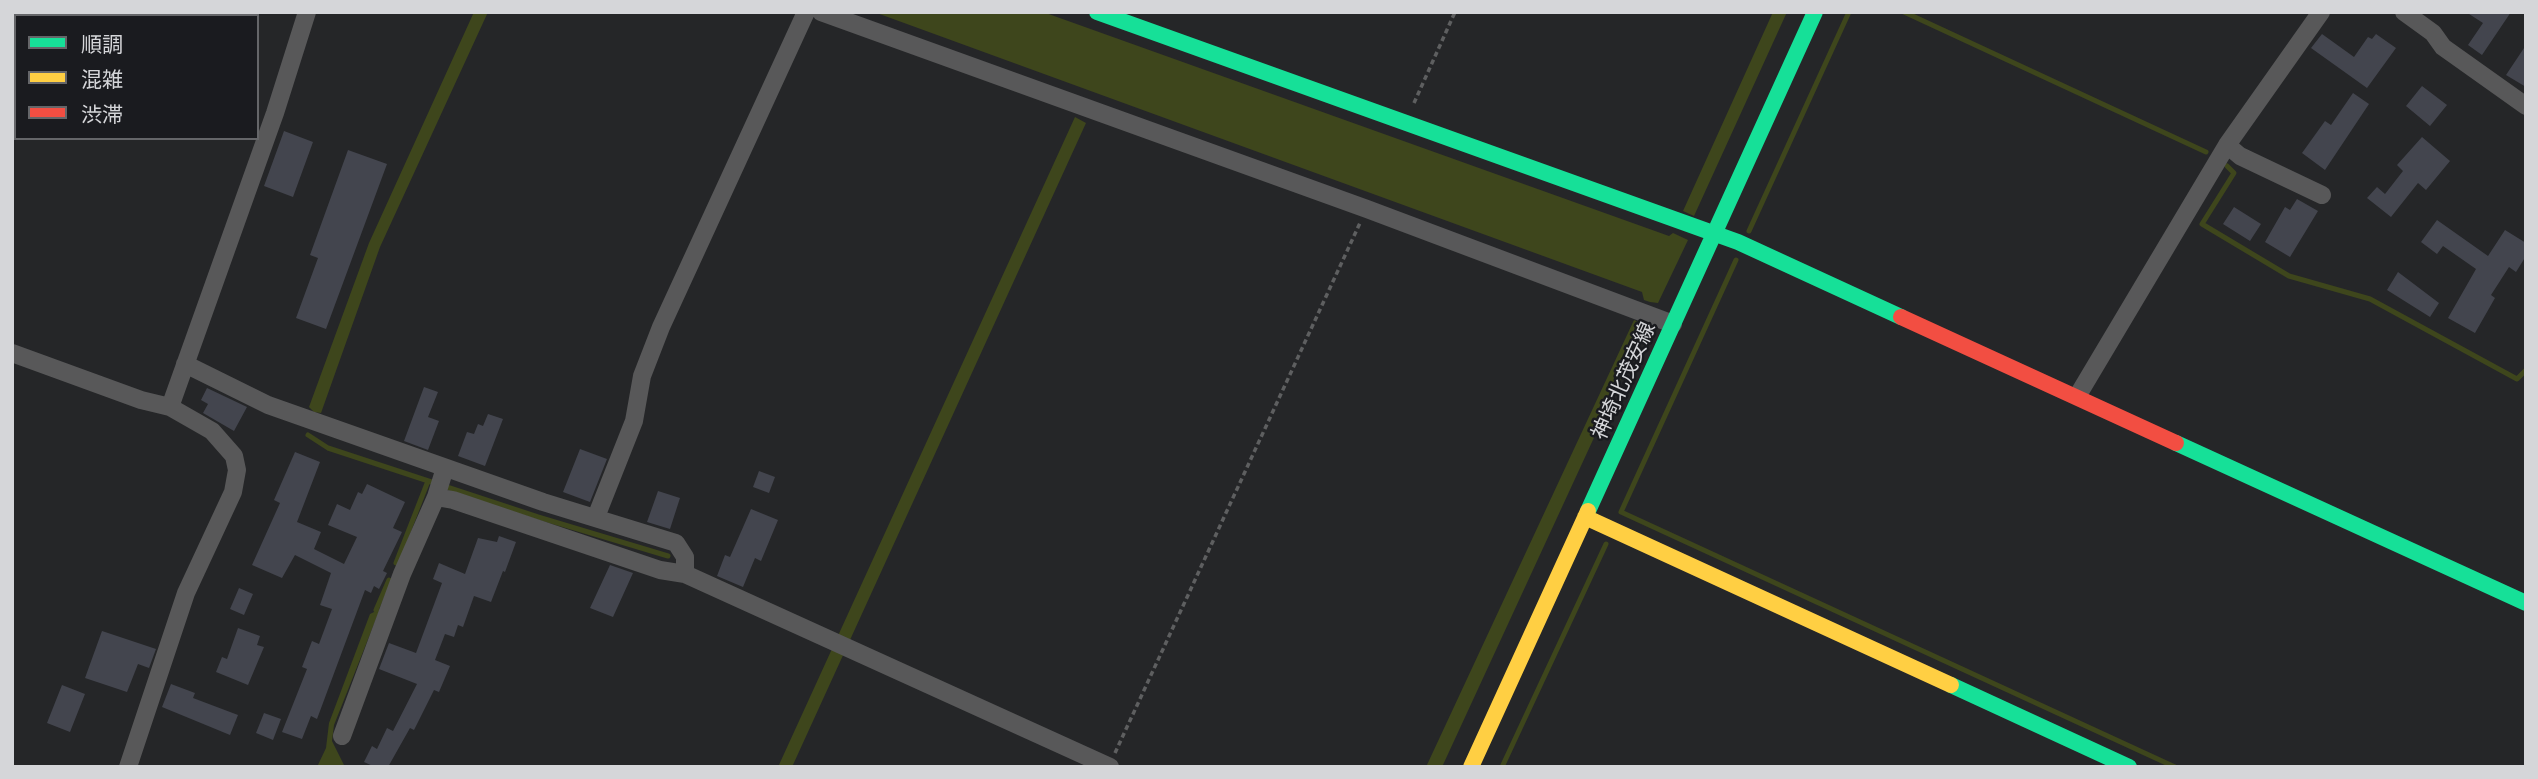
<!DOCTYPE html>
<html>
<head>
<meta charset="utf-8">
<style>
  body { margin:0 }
  #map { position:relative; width:2538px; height:779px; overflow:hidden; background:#252628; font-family:Inter,"Noto Sans JP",sans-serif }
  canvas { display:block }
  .frame { position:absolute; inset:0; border:14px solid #d5d6d9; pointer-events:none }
  .legend { position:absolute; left:14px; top:14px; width:245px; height:126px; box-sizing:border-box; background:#1a1b1f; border:2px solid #656669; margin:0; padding:9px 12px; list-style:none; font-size:21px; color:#d5d6d9 }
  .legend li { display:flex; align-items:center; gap:14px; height:35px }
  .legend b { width:35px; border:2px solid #656669 }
</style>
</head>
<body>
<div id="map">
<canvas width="2538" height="779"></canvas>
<div class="frame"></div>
<ul class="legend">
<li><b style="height:9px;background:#16e098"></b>順調</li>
<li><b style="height:9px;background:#ffcf43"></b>混雑</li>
<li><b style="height:9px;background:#f24e42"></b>渋滞</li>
</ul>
</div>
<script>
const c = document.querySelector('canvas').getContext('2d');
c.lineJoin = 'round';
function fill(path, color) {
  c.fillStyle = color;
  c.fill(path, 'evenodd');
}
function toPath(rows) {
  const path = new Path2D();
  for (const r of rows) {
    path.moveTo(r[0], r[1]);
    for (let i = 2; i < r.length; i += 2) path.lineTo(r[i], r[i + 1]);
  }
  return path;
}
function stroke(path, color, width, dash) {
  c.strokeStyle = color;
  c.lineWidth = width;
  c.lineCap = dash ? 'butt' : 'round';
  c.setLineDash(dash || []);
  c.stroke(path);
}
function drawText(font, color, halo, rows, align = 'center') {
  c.font = font + ' Inter,"Noto Sans JP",sans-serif';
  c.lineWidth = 5;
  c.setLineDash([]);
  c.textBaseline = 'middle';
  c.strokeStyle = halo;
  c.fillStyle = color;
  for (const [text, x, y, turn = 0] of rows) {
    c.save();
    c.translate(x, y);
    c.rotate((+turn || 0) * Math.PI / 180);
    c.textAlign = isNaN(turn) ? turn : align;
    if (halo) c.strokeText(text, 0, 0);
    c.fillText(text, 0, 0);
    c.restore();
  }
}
const water = toPath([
  [474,12,488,12,380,247,321,413,314,412,309,407,369,243],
  [874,12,1043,12,1669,236,1673,233,1688,240,1658,303,1650,302,1644,300,1642,292],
  [1773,12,1787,12,1694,216,1683,211],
  [1075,117,1086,123,792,767,778,767],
  [1634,320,1646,325,1442,767,1426,767],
  [380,609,334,725,332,741,345,767,317,767,326,748,329,723,370,614]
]);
const stream = toPath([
  [1904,12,2206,152],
  [2227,166,2234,173,2202,224,2289,276,2370,299,2517,379,2526,370],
  [1749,231,1849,12],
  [1736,260,1621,512,2175,767],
  [308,435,328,448,538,517,668,556],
  [396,563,428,481],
  [376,610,389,580],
  [1502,767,1606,544]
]);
const building = toPath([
  [2466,12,2511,12,2482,55,2468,45,2483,23],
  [2322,34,2354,57,2368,37,2372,39,2376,34,2396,48,2367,88,2311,48],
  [2526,45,2526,87,2506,75],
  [2422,86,2447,105,2430,126,2406,106],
  [2353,93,2369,104,2325,170,2302,153,2325,121,2331,125],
  [284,131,313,142,293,197,264,186],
  [2422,137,2450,161,2426,190,2418,183,2391,217,2367,198,2377,187,2385,194,2403,171,2397,165],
  [348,150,387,164,326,329,296,318,318,258,310,255],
  [2297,199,2318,211,2290,257,2265,242,2285,207,2290,210],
  [2234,207,2261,224,2250,241,2223,224],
  [2437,220,2488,256,2505,230,2526,243,2526,256,2516,272,2509,267,2491,295,2495,298,2475,333,2448,318,2476,269,2443,246,2437,254,2421,242],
  [2398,272,2439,303,2430,317,2387,290],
  [424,387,438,392,428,417,439,421,428,450,404,441],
  [207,388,247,407,234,431,203,413,208,404,201,400],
  [488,414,503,419,485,466,458,456,467,432,474,434,478,424,483,426],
  [580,449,607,459,590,502,563,492],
  [295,452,320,462,297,522,321,532,314,549,344,564,357,537,328,525,337,504,350,510,358,492,362,494,367,484,405,502,393,528,402,532,383,571,387,573,379,589,374,586,371,593,365,590,317,719,311,716,302,739,282,732,307,669,302,667,312,641,319,644,332,609,320,605,331,573,295,555,282,578,252,565,280,503,274,500],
  [759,471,775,477,769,493,753,487],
  [658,491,680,498,670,529,647,522],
  [751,509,778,520,761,561,755,558,743,587,717,576,725,555,730,557],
  [499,536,516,542,505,572,503,571,491,602,474,596,463,627,458,625,454,637,445,634,435,660,450,666,439,692,434,690,414,730,410,728,388,767,375,767,364,762,372,746,377,749,387,728,393,731,417,684,379,669,389,643,416,653,442,583,433,579,439,563,465,574,478,538,497,542],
  [610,565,633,573,613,617,590,608],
  [239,588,253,594,244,615,230,609],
  [238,628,260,636,257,645,264,647,248,685,216,672,222,657,227,659],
  [102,631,156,649,149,668,138,664,127,692,85,678],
  [171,684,195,693,193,698,238,715,230,735,162,707],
  [62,685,85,694,70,732,47,723],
  [264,713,281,719,273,740,256,733]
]);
const path = toPath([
  [1414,103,1455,12],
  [1115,753,1360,223]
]);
const street = toPath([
  [821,12,1367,209,1673,324],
  [2404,12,2433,33,2443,47,2526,106],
  [2227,145,2240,156,2322,195],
  [12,353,141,400,170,407,212,431,234,456,237,470,233,492,186,593,128,767],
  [185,364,268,405,543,502,676,543,685,557,685,574,1110,767],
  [2078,395,2227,145,2321,12],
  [170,407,275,113,307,12],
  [436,497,453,500,660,570,685,574],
  [596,517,634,421,642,376,661,327,806,12],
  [342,736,402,574,436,497,445,468]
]);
const fast = toPath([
  [1097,12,1738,242,1901,317],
  [2176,443,2526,603],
  [1588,511,1815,12],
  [1951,685,2129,767]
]);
const slow = toPath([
  [1585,517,1951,685],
  [1471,767,1588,511]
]);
const jam = toPath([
  [1901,317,2176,443]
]);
const streetNames = [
  ["神埼北茂安線",1624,381,-66]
];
fill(water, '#3e461c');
stroke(stream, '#3e461c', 5);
fill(building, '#43454e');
stroke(path, '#5e5f60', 3.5, [5, 3.5]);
stroke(street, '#585859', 18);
stroke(fast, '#16e098', 16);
stroke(slow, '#ffcf43', 16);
stroke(jam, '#f24e42', 16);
drawText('21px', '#d5d6d9', '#1a1b1f', streetNames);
</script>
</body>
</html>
